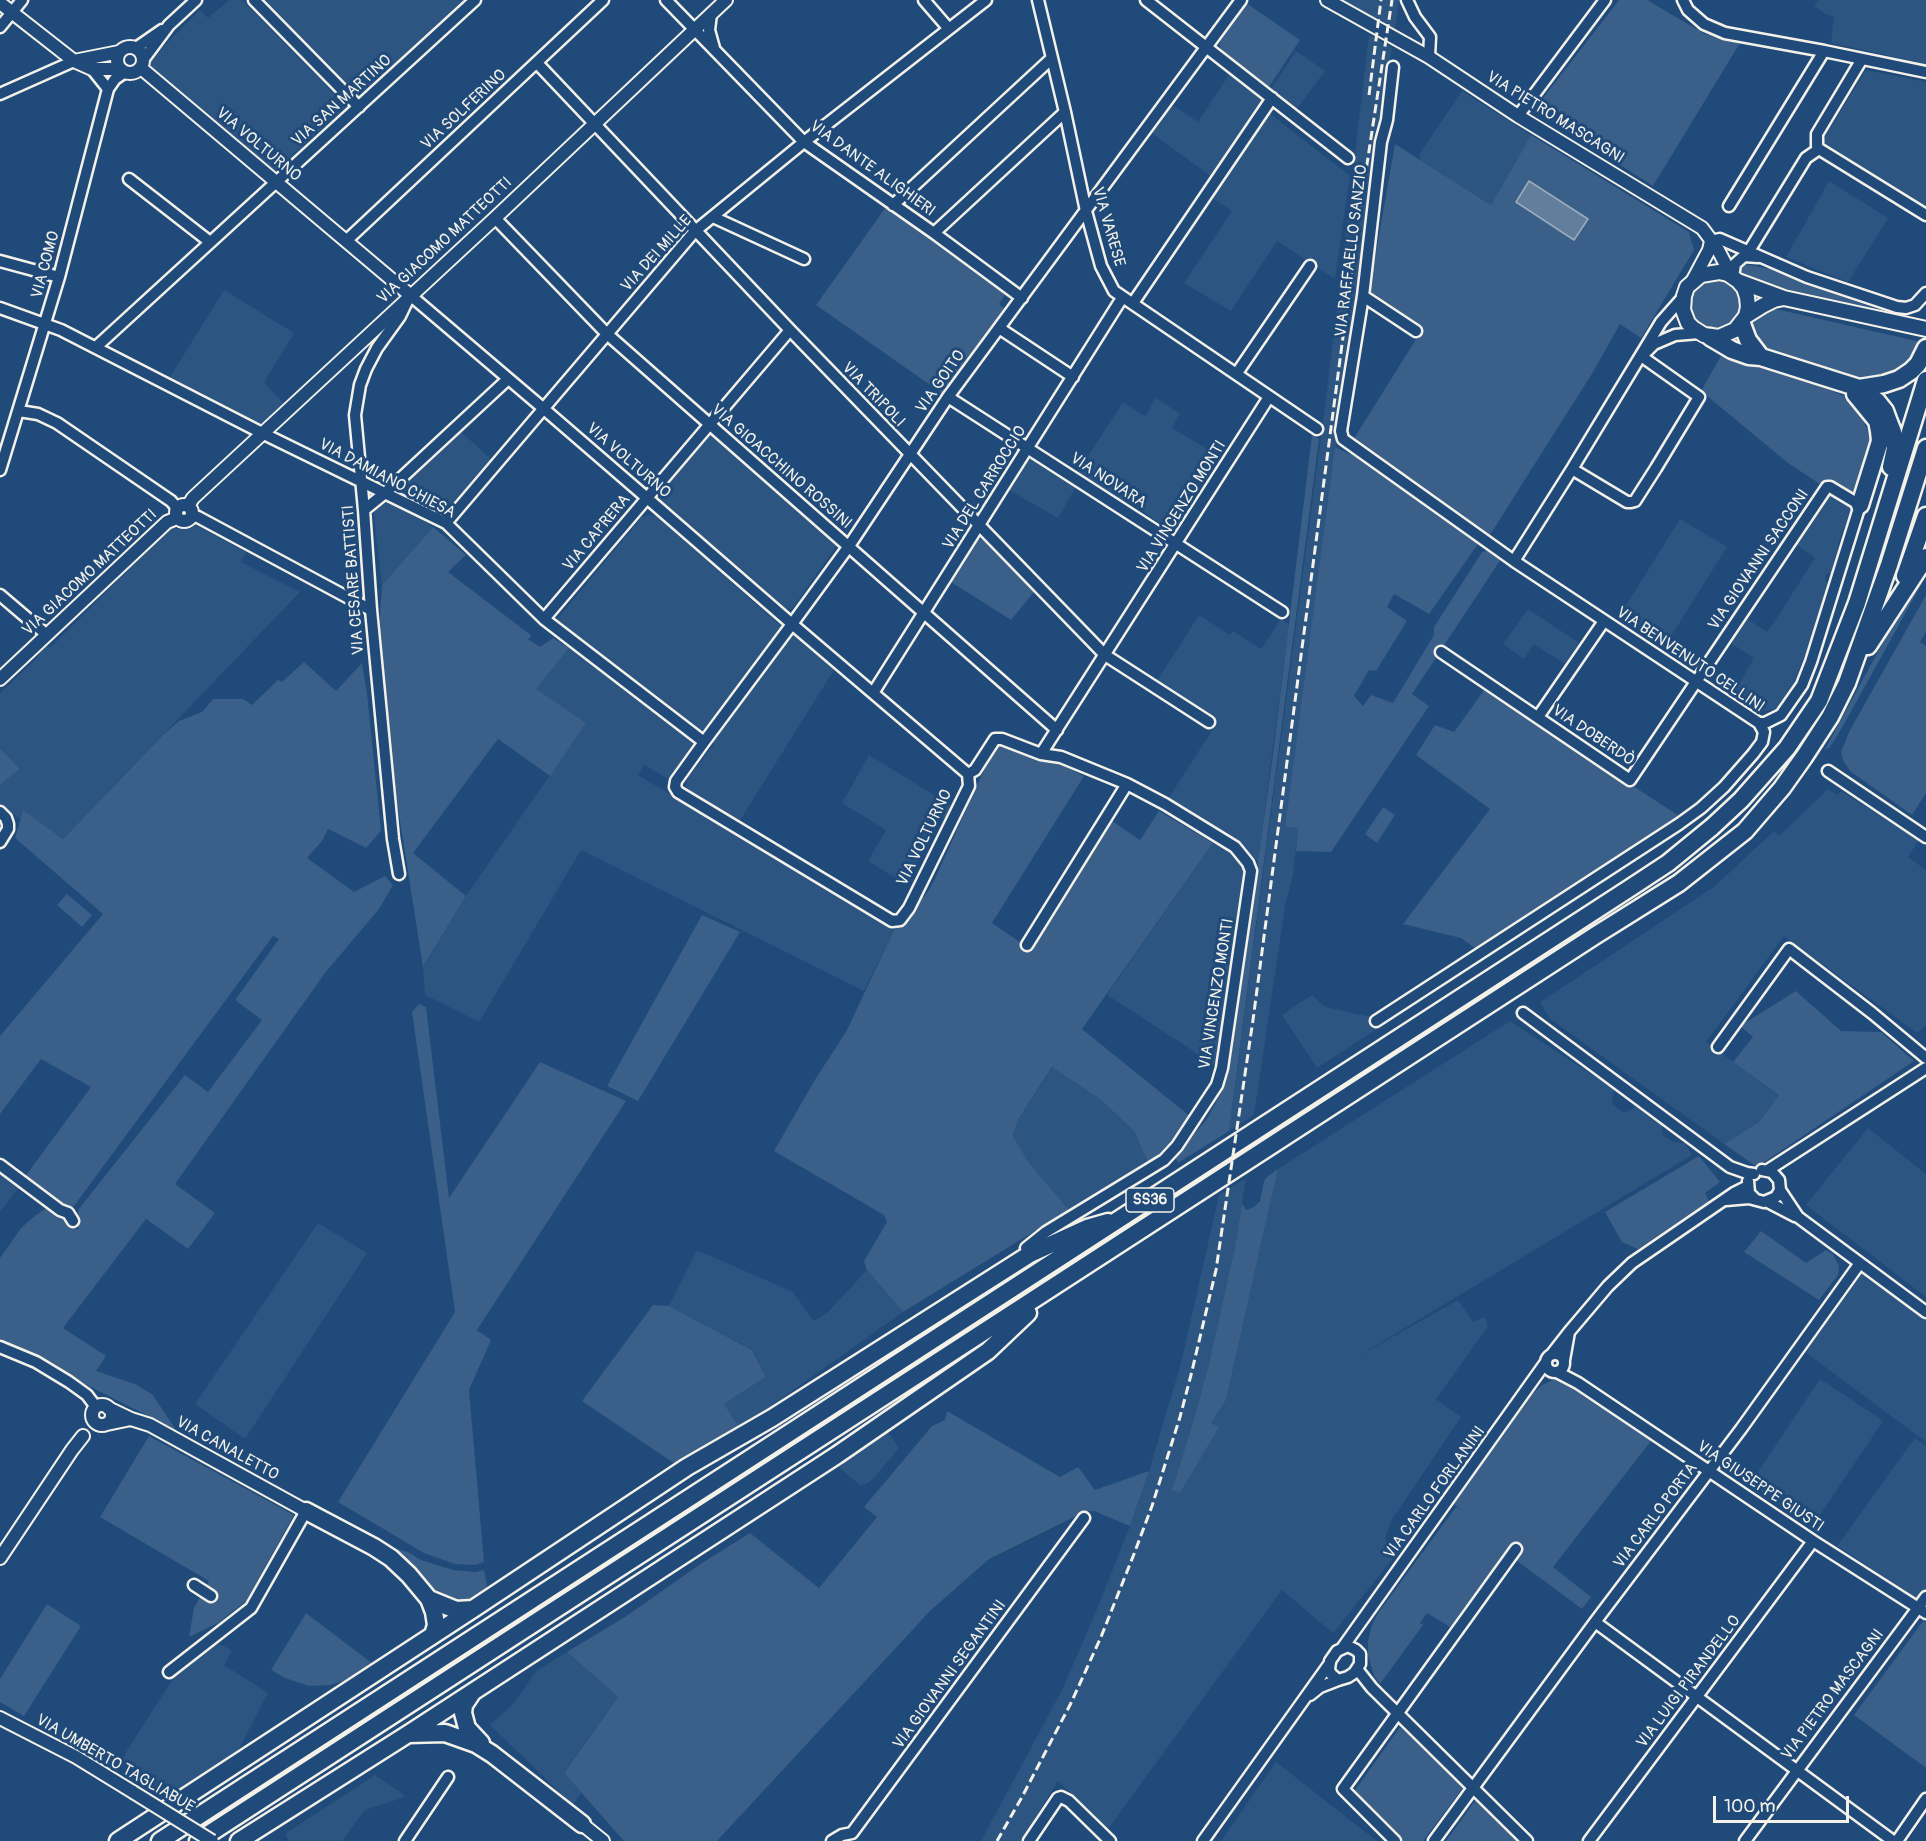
<!DOCTYPE html>
<html>
<head>
<meta charset="utf-8">
<style>
  body { margin:0 }
  #map { position:relative; width:1926px; height:1841px; overflow:hidden; background:#1f4a7a; font-family:Pangolin,sans-serif }
  canvas { display:block }
  .scale { position:absolute; left:1713px; top:1796px; width:136px; height:27px; box-sizing:border-box; border:3px solid #f4f1e8; border-top:0; padding-left:8px; font-size:18px; line-height:21px; white-space:nowrap; color:#f4f1e8; -webkit-text-stroke:4px #1f4a7a; paint-order:stroke }
</style>
</head>
<body>
<div id="map">
<canvas width="1926" height="1841"></canvas>
<div class="scale">100 m</div>
</div>
<script>
const c = document.querySelector('canvas').getContext('2d');
c.lineJoin = 'round';
function fill(path, color) {
  c.fillStyle = color;
  c.fill(path, 'evenodd');
}
function toPath(rows) {
  const path = new Path2D();
  for (const r of rows) {
    if (r.length === 3) {
      path.moveTo(r[0] + r[2], r[1]);
      path.arc(r[0], r[1], r[2], 0, 2 * Math.PI);
      continue;
    }
    path.moveTo(r[0], r[1]);
    for (let i = 2; i < r.length; i += 2) path.lineTo(r[i], r[i + 1]);
  }
  return path;
}
function stroke(path, color, width, dash) {
  c.strokeStyle = color;
  c.lineWidth = width;
  c.lineCap = dash ? 'butt' : 'round';
  c.setLineDash(dash || []);
  c.stroke(path);
}
function drawText(font, color, halo, rows, align = 'center') {
  c.font = font + ' Pangolin,sans-serif';
  c.lineWidth = 6;
  c.setLineDash([]);
  c.textBaseline = 'middle';
  c.strokeStyle = halo;
  c.fillStyle = color;
  for (const [text, x, y, turn = 0] of rows) {
    c.save();
    c.translate(x, y);
    c.rotate((+turn || 0) * Math.PI / 180);
    c.textAlign = isNaN(turn) ? turn : align;
    if (halo) c.strokeText(text, 0, 0);
    c.fillText(text, 0, 0);
    c.restore();
  }
}
const built = toPath([
  [229,0,242,0,347,107,274,171,151,66,151,59,200,10,208,18],
  [261,0,466,0,357,97],
  [1337,0,1399,0,1395,32],
  [1818,0,1926,0,1926,64,1831,43,1834,17,1824,13,1814,6],
  [1369,35,1392,48,1345,375,1285,827,1298,828,1293,875,1285,906,1254,1115,1229,1131,1326,399],
  [1296,51,1325,71,1296,110,1271,89],
  [1866,70,1926,82,1926,208,1822,141],
  [1230,73,1264,100,1213,178,1152,133,1171,104,1198,122],
  [1462,91,1531,135,1491,205,1419,159,1420,153],
  [1269,113,1350,176,1335,279,1277,241,1231,311,1184,283,1232,211,1212,198],
  [1829,181,1888,218,1848,282,1786,257],
  [224,290,294,333,264,382,285,405,264,423,259,423,236,413,170,377],
  [1156,398,1180,414,1172,428,1219,456,1174,528,1169,529,1126,500,1124,503,1077,473,1123,402,1145,416],
  [461,432,492,460,444,514,441,516,399,494,397,490],
  [712,433,835,542,836,547,792,609,787,609,659,499,658,491,707,434],
  [1034,458,1077,485,1058,518,1009,490,1030,459],
  [1830,492,1852,507,1839,541,1831,573,1826,574,1825,580,1828,583,1821,608,1807,650,1791,689,1779,708,1759,712,1732,696,1754,658,1729,642,1746,618,1767,632,1771,627,1815,558,1796,544],
  [385,500,426,521,433,527,382,585,373,509],
  [651,515,657,517,781,626,707,729,700,732,558,625,557,619,641,518],
  [1680,519,1727,547,1665,646,1620,615],
  [194,524,246,552,241,562,300,592,63,839,23,811,21,819,0,807,0,785,20,769,0,748,0,693,33,662,45,647,51,647,170,528,186,529],
  [1528,609,1579,643,1565,664,1534,644,1524,659,1503,644],
  [1199,615,1230,635,1233,631,1261,649,1281,619,1289,624,1258,862,1240,842,1168,799,1218,721,1157,681],
  [790,633,834,670,739,822,687,790,686,784,688,778,714,744,712,742],
  [569,648,693,742,691,752,670,780,644,765,638,775,894,930,864,991,581,850,479,1022,425,995,423,968,466,896,586,723,535,689],
  [869,755,952,806,946,819,942,816,922,854,904,883,868,861,886,830,842,803],
  [1828,789,1838,795,1841,791,1919,840,1908,857,1926,870,1926,1025,1917,1033,1784,936,1706,1042,1779,1095,1759,1122,1724,1144,1549,1018,1540,1002,1714,887,1774,831,1779,836],
  [1213,843,1232,853,1244,868,1218,1069,1189,1048,1107,995],
  [1312,995,1325,1007,1371,1017,1378,1028,1317,1068,1282,1015],
  [1510,1021,1614,1089,1612,1104,1624,1113,1636,1107,1662,1126,1662,1134,1673,1142,1685,1143,1692,1155,1357,1357,1458,1300,1473,1322,1485,1317,1488,1326,1436,1399,1461,1417,1391,1521,1385,1539,1400,1550,1333,1633,1282,1590,1108,1829,1058,1781,1020,1841,981,1841,1063,1688,1095,1614,1130,1526,1149,1471,1181,1363,1219,1195,1246,1178,1235,1247,1209,1364,1192,1426,1219,1427,1211,1423,1226,1400,1278,1169],
  [1053,1067,1101,1100,1134,1131,1148,1162,1069,1210,1029,1163,1013,1136,1018,1120],
  [1868,1128,1926,1174,1926,1297,1806,1205],
  [0,1170,22,1184,0,1212],
  [318,1223,367,1253,245,1439,195,1404],
  [697,1250,793,1292,814,1321,828,1312,867,1270,903,1312,740,1428,724,1404,766,1377,753,1350,669,1306],
  [1864,1271,1926,1317,1926,1442,1805,1352],
  [1820,1379,1883,1421,1812,1527,1750,1484],
  [886,1429,899,1448,874,1478,868,1483,861,1486,834,1463],
  [1915,1438,1926,1446,1926,1590,1919,1600,1837,1546],
  [219,1644,232,1650,224,1665,268,1693,235,1756,170,1798,119,1763,176,1674],
  [567,1652,618,1697,564,1772,581,1793,573,1805,490,1725,514,1703,536,1671],
  [1276,1762,1377,1841,1221,1841],
  [375,1775,403,1794,405,1797,365,1810,342,1841,289,1841,285,1834]
]);
const green = toPath([
  [1619,0,1647,0,1705,34,1740,43,1653,186,1540,114,1540,102],
  [1246,3,1300,40,1269,87,1222,51,1220,46,1220,42],
  [1531,135,1689,232,1694,250,1641,338,1620,324,1593,372,1490,535,1353,440,1423,328,1369,292,1395,144,1491,205],
  [886,207,1006,293,999,304,1007,311,943,394,816,305],
  [1744,264,1771,269,1873,308,1746,280,1740,275,1739,271],
  [1715,305,25],
  [1776,309,1921,342,1912,362,1897,373,1862,381,1761,350,1751,331,1753,321,1764,311],
  [1722,354,1813,383,1846,397,1858,412,1872,438,1854,500,1850,504,1788,463,1701,391],
  [1312,435,1319,439,1229,1131,1178,1163,1175,1156,1207,1119,1224,1087,1229,1066,1272,762],
  [1335,447,1354,456,1478,544,1429,614,1394,594,1387,607,1407,621,1376,671,1369,670,1354,696,1363,706,1371,695,1393,703,1434,635,1434,627,1482,552,1489,550,1501,559,1412,694,1429,706,1331,852,1296,851,1298,828,1285,827],
  [433,527,466,555,448,572,532,636,528,639,540,647,553,638,569,648,536,689,586,723,550,776,498,739,413,853,466,896,423,967,390,757,379,630,382,585],
  [985,539,1034,592,1011,620,951,582,976,540],
  [1926,563,1926,576,1843,726,1830,747,1824,751],
  [1926,595,1926,632,1920,642,1926,646,1926,793,1912,815,1850,771,1843,760,1841,752,1849,732],
  [304,662,336,691,362,663,367,693,381,831,366,848,328,829,322,841,307,858,354,892,385,876,393,885,379,909,325,973,175,1184,215,1213,188,1249,146,1219,63,1328,106,1356,96,1371,135,1384,152,1394,176,1430,85,1384,39,1357,0,1341,0,1258,21,1228,36,1215,45,1209,54,1207,68,1222,78,1230,78,1210,185,1075,208,1092,262,1020,235,1000,279,939,273,936,74,1206,65,1209,24,1178,91,1087,41,1059,0,1114,0,1036,103,914,15,838,23,810,63,839,164,734,179,721,202,712,213,699,243,699,252,705,278,680,282,682],
  [1485,689,1679,816,1476,949,1461,938,1403,924,1490,809,1416,755,1435,725,1454,732],
  [997,741,1041,756,1084,776,992,923,1030,949,1112,821,1140,840,1159,811,1213,843,1082,1029,1191,1117,1172,1144,1160,1154,1148,1162,1134,1131,1101,1100,1052,1067,1018,1120,1013,1136,1029,1163,1069,1210,903,1312,867,1270,864,1261,887,1222,884,1215,774,1151,816,1078,846,1032,894,930,927,893,934,881],
  [0,748,20,769,0,785],
  [1383,807,1395,815,1377,843,1365,834],
  [67,894,92,915,82,927,57,905],
  [702,915,740,932,638,1101,607,1086],
  [1796,991,1841,1031,1881,1032,1914,1061,1757,1167,1724,1144,1759,1122,1779,1095,1733,1062,1753,1037,1740,1026],
  [419,1004,426,1007,449,1198,540,1062,626,1101,477,1330,491,1340,469,1390,484,1562,475,1565,455,1564,424,1553,338,1502,455,1312,412,1012],
  [1699,1156,1720,1182,1705,1193,1709,1201,1638,1249,1622,1242,1605,1212],
  [1278,1169,1226,1400,1211,1423,1219,1427,1180,1493,1172,1490,1192,1426,1209,1364,1235,1247,1242,1203,1246,1210,1254,1207,1260,1201,1264,1181,1268,1176],
  [1761,1231,1806,1263,1826,1250,1833,1254,1839,1266,1838,1275,1819,1300,1744,1252],
  [653,1305,669,1306,752,1350,766,1377,724,1404,740,1428,678,1466,582,1401],
  [1555,1379,1561,1380,1651,1441,1553,1567,1591,1597,1582,1609,1505,1552,1450,1627,1427,1613,1420,1623,1423,1625,1380,1684,1374,1676,1368,1655,1368,1641,1372,1625,1378,1613,1456,1507,1465,1512,1452,1503,1532,1394,1542,1385],
  [947,1411,1060,1477,1078,1467,1095,1490,1149,1471,1130,1526,1094,1511,1086,1511,989,1559,930,1611,717,1841,624,1841,564,1773,618,1697,567,1652,625,1617,702,1563,750,1533,819,1588,877,1517,864,1507,932,1426,945,1420],
  [149,1436,294,1515,246,1601,218,1623,189,1637,194,1608,209,1581,100,1517],
  [388,1547,408,1552,421,1560,453,1570,476,1572,484,1570,488,1592,463,1602,448,1600,432,1592],
  [47,1604,81,1626,24,1716,0,1702,0,1679],
  [306,1613,373,1664,350,1679,330,1685,309,1686,285,1678,271,1670],
  [1923,1621,1926,1623,1926,1768,1854,1715],
  [1400,1727,1465,1785,1423,1841,1399,1841,1353,1793],
  [1477,1798,1518,1841,1446,1841]
]);
const water = toPath([
  [1529,181,1588,219,1574,240,1516,202,1529,181]
]);
const minor = toPath([
  [254,0,359,107],
  [666,0,804,142,934,233,1022,298],
  [924,0,949,29],
  [1038,0,1065,112,1086,211,1101,266,1114,291,1317,429],
  [1146,0,1348,158],
  [1407,0,1415,17,1430,37,1429,57],
  [1683,0,1688,10,1704,24,1725,33,1824,51,1926,72],
  [711,14,709,30,714,48],
  [0,27,22,0],
  [136,48,162,30],
  [1862,59,1817,134,1817,146,1819,149,1926,215],
  [143,60,169,25,196,0],
  [537,63,790,330,1105,655,1209,722],
  [92,69,108,89],
  [0,94,74,61],
  [1518,116,1605,0],
  [129,179,210,242],
  [893,205,1052,58],
  [1729,206,1824,51],
  [713,217,804,259],
  [495,218,607,334,1057,730],
  [934,233,1065,112],
  [346,241,603,0],
  [1711,241,1720,239,1807,277,1897,307,1906,308,1915,305,1926,293],
  [1749,251,1806,158,1819,149],
  [0,261,59,277],
  [1733,277,1735,264,1744,256,1758,257],
  [1363,296,1416,331],
  [1133,303,1272,98],
  [0,308,61,330,262,433,446,523,544,619,704,742],
  [999,328,1073,377],
  [96,347,475,0],
  [1646,352,1654,344,1675,335,1699,333],
  [1237,373,1310,266],
  [948,397,1282,612],
  [19,411,38,414,57,423,171,501,177,508],
  [1572,469,1627,502,1631,502,1635,501,1656,468,1699,397,1641,356],
  [0,470,59,277,108,89,115,79,125,72],
  [364,510,385,493,508,379],
  [192,516,198,517,371,610],
  [446,523,695,231,804,142,986,0],
  [1514,561,1572,469,1661,322,1684,296],
  [0,595,47,635],
  [544,619,790,330],
  [1441,652,1630,780,1827,487,1830,487,1860,505,1811,662,1802,685,1781,715,1765,723,1759,723],
  [873,693,1122,298],
  [1538,717,1604,621],
  [1041,754,1269,397],
  [1828,771,1926,837],
  [968,774,975,770,995,739,1002,739,1041,754,1061,757,1127,784,1165,804,1235,847,1248,863,1251,871,1222,1068,1217,1085,1177,1146,1164,1160,1046,1232,1026,1248],
  [0,812,6,818,8,824,8,829,0,842],
  [399,874,393,839,371,610,364,510,355,415,360,385,366,369,377,348,400,316,410,295,544,409,647,498,792,624,873,693,968,774,969,786,909,908,900,920,892,921,678,792,675,787,676,781,704,742,792,624,849,546,948,397,1241,0],
  [1027,945,1127,784],
  [1523,1013,1730,1167,1747,1173,1754,1174],
  [1376,1021,1679,824,1701,808,1724,787,1753,754,1762,742,1764,732,1759,723,1514,561,1343,439,1341,431,1363,296,1381,142,1387,120,1393,67],
  [1718,1047,1789,949,1872,1013,1926,1058],
  [0,1165,60,1210,68,1213,73,1221],
  [1768,1170,1926,1068],
  [1748,1181,1749,1193,1756,1200],
  [1780,1190,1798,1217,1926,1312],
  [1726,1200,1749,1198,1764,1202,1776,1197,1780,1190,1779,1180,1772,1172,1762,1170],
  [1768,1202,1795,1216],
  [1569,1332,1608,1286,1632,1263,1734,1193,1748,1186],
  [0,1347,36,1362,69,1382,87,1395,96,1407],
  [1555,1363,9],
  [1551,1355,1569,1332,1564,1360],
  [1557,1372,1578,1383,1813,1541,1926,1613],
  [194,1585,211,1596],
  [1595,1622,1893,1841],
  [1348,1646,1356,1650,1360,1654,1360,1664,1354,1673,1348,1677,1338,1680,1331,1674,1329,1670,1330,1661,1337,1651,1348,1646],
  [1343,1647,1546,1362],
  [1357,1669,1372,1688,1527,1841],
  [169,1672,251,1608,306,1511],
  [1310,1695,1320,1687,1338,1680],
  [405,1841,448,1777],
  [832,1841,842,1835,852,1833,1084,1518],
  [1029,1841,1058,1798,1061,1797,1069,1801,1110,1841],
  [1203,1841,1330,1663],
  [1395,1841,1343,1789,1516,1549],
  [1434,1841,1595,1622,1741,1429,1860,1263],
  [1589,1841,1813,1541],
  [1745,1841,1926,1597],
  [1897,1841,1926,1799]
]);
const tertiary = toPath([
  [1327,0,1429,57,1518,116,1702,228,1717,248,1727,267,1728,274],
  [0,3,74,61,92,69,120,69],
  [130,60,13],
  [74,61,119,52],
  [141,68,410,295],
  [1693,280,1709,250,1711,241],
  [184,513,8],
  [188,506,193,498,495,218,726,0],
  [0,679,167,522,177,518],
  [102,1415,10],
  [131,1419,150,1425,306,1511],
  [107,1424,131,1419,108,1408],
  [0,1558,72,1450,83,1436],
  [0,1718,76,1757,133,1792],
  [582,1824,603,1841]
]);
const secondary = toPath([
  [1738,281,1784,298,1926,329],
  [1746,316,1748,307,1747,297,1744,288,1738,281,1728,274,1719,272,1701,275,1687,287,1684,296,1683,310,1688,323,1693,328,1704,335,1719,337,1735,330,1746,316,1762,306,1774,300,1784,298]
]);
const trunk = toPath([
  [1742,324,1748,340,1761,357],
  [1710,337,1732,350,1749,356,1761,357,1859,388,1877,401,1885,411,1889,422,1893,432,1895,448,1891,467],
  [1859,388,1884,384,1899,379,1911,371,1918,364,1926,348],
  [1855,394,1877,421,1879,431,1880,441,1876,454,1860,505],
  [1905,576,1926,516],
  [1868,646,1926,557],
  [306,1511,374,1547,391,1558,409,1575,429,1599,434,1612,436,1625,433,1635],
  [429,1599,456,1610,473,1609],
  [472,1693,464,1705,463,1713,467,1728,481,1743],
  [409,1734,445,1733,476,1744,492,1754,582,1824],
  [118,1841,473,1609,687,1467,772,1418,1030,1254,1087,1228,1108,1222],
  [160,1841,1630,888,1668,863,1712,827,1741,800,1787,748,1819,701,1857,603,1926,380],
  [198,1841,1596,935,1679,883,1745,831,1782,788,1804,757,1830,717,1847,683,1889,565,1926,448],
  [239,1841,408,1734,837,1455,988,1351,1028,1313]
]);
const rail = toPath([
  [1369,95,1381,0],
  [997,1841,1022,1797,1071,1703,1101,1637,1134,1554,1152,1506,1180,1417,1191,1375,1216,1270,1253,1020,1358,223,1392,0]
]);
const tertiaryBridge = toPath([
  [133,1792,212,1841]
]);
const shields = [
  [1150,1200,48]
];
const shieldNames = [
  ["SS36",1150,1200]
];
const streetNames = [
  ["VIA SAN MARTINO",342,101,-42],
  ["VIA SOLFERINO",464,110,-43],
  ["VIA PIETRO MASCAGNI",1555,118,32],
  ["VIA VOLTURNO",258,145,40],
  ["VIA DANTE ALIGHIERI",872,169,36],
  ["VIA VARESE",1108,227,74],
  ["VIA GIACOMO MATTEOTTI",445,241,-43],
  ["VIA RAFFAELLO SANZIO",1352,251,-83],
  ["VIA DEI MILLE",657,254,-48],
  ["VIA COMO",46,265,-75],
  ["VIA GOITO",941,382,-55],
  ["VIA TRIPOLI",873,395,46],
  ["VIA VOLTURNO",628,461,41],
  ["VIA GIOACCHINO ROSSINI",781,467,41],
  ["VIA DAMIANO CHIESA",387,479,28],
  ["VIA NOVARA",1108,481,33],
  ["VIA DEL CARROCCIO",985,488,-58],
  ["VIA VINCENZO MONTI",1182,507,-58],
  ["VIA CAPRERA",597,533,-50],
  ["VIA GIOVANNI SACCONI",1759,560,-56],
  ["VIA GIACOMO MATTEOTTI",90,573,-43],
  ["VIA CESARE BATTISTI",354,580,-94],
  ["VIA BENVENUTO CELLINI",1690,660,34],
  ["VIA DOBERDÒ",1593,736,34],
  ["VIA VOLTURNO",925,838,-64],
  ["VIA VINCENZO MONTI",1217,994,-81],
  ["VIA CANALETTO",227,1449,29],
  ["VIA GIUSEPPE GIUSTI",1760,1487,34],
  ["VIA CARLO FORLANINI",1435,1493,-54],
  ["VIA CARLO PORTA",1656,1516,-53],
  ["VIA GIOVANNI SEGANTINI",950,1675,-54],
  ["VIA LUIGI PIRANDELLO",1689,1682,-53],
  ["VIA PIETRO MASCAGNI",1833,1695,-53],
  ["VIA UMBERTO TAGLIABUE",115,1764,30]
];
fill(built, '#2d5581');
fill(green, '#3a5f88');
fill(water, '#627e9d');
stroke(water, '#9cacbb', 1.5);
stroke(minor, '#f4f1e8', 15);
stroke(tertiary, '#f4f1e8', 16);
stroke(secondary, '#f4f1e8', 18);
stroke(trunk, '#f4f1e8', 21);
stroke(minor, '#1f4a7a', 10);
stroke(tertiary, '#1f4a7a', 12);
stroke(secondary, '#1f4a7a', 14);
stroke(trunk, '#1f4a7a', 16);
stroke(rail, '#f4f1e8', 3, [9, 4.5]);
stroke(tertiaryBridge, '#f4f1e8', 16, []);
stroke(tertiaryBridge, '#1f4a7a', 12);
for (const [x, y, w] of shields) {
  const box = new Path2D();
  box.roundRect(x - w / 2, y - 12, w, 24, 4.5);
  c.fillStyle = '#1f4a7a';
  c.fill(box);
  stroke(box, '#f4f1e8', 1.5);
}
drawText('bold 15px', '#f4f1e8', null, shieldNames);
drawText('16px', '#f4f1e8', '#1f4a7a', streetNames);
</script>
</body>
</html>
